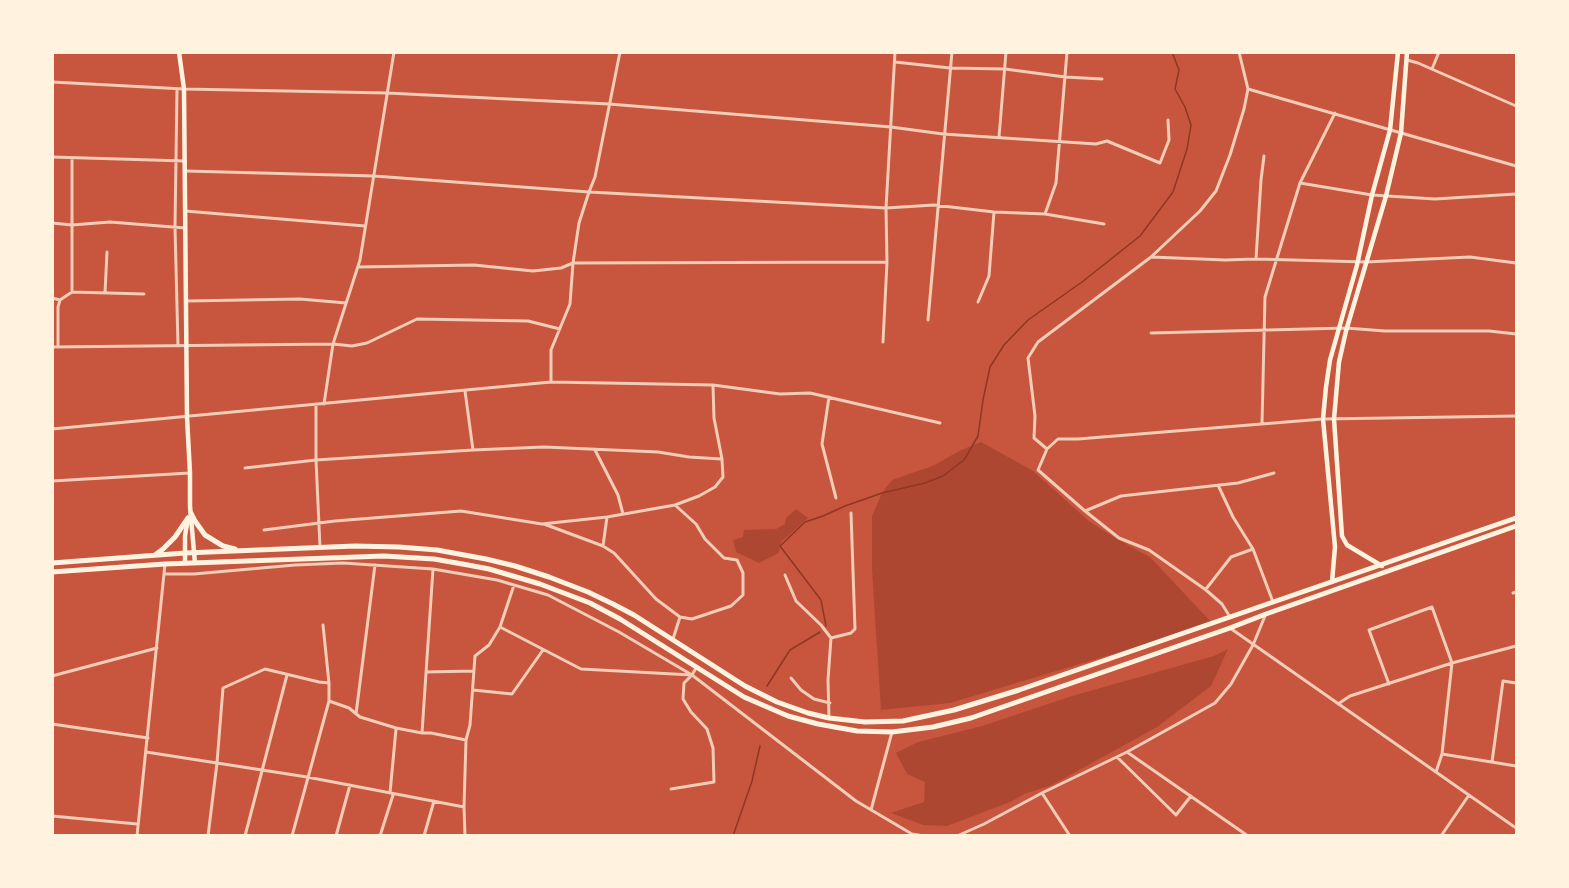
<!DOCTYPE html>
<html>
<head>
<meta charset="utf-8">
<style>
  body { margin:0 }
  #map { position:relative; width:1569px; height:888px; overflow:hidden; background:#c8553d; font-family:Figtree,sans-serif }
  canvas { display:block }
  .frame { position:absolute; inset:0; border:54px solid #fff3e0; pointer-events:none }
</style>
</head>
<body>
<div id="map">
<canvas width="1569" height="888"></canvas>
<div class="frame"></div>
</div>
<script>
const c = document.querySelector('canvas').getContext('2d');
c.lineJoin = 'round';
function fill(path, color) {
  c.fillStyle = color;
  c.fill(path, 'evenodd');
}
function toPath(rows) {
  const path = new Path2D();
  for (const r of rows) {
    path.moveTo(r[0], r[1]);
    for (let i = 2; i < r.length; i += 2) path.lineTo(r[i], r[i + 1]);
  }
  return path;
}
function stroke(path, color, width, dash) {
  c.strokeStyle = color;
  c.lineWidth = width;
  c.lineCap = dash ? 'butt' : 'round';
  c.setLineDash(dash || []);
  c.stroke(path);
}
const green = toPath([
  [981,442,1033,471,1090,522,1117,539,1150,557,1213,624,950,703,881,710,872,569,872,516,882,493,892,480,935,465,959,451],
  [796,509,808,518,781,542,779,552,775,555,759,563,736,552,733,540,743,537,744,530,776,529,785,524,786,518],
  [1228,649,1211,686,1157,727,1052,785,1024,794,1010,802,947,826,923,825,891,813,924,802,925,782,907,774,896,753,918,742,982,726,1072,696,1214,656]
]);
const stream = toPath([
  [826,626,821,600,780,546,805,522,823,516,845,506,882,493,925,483,943,476,964,460,978,436,983,400,990,367,1004,345,1028,320,1082,282,1140,236,1173,192,1187,149,1191,125,1185,107,1175,89,1179,70,1172,52],
  [767,686,790,650,820,632],
  [733,836,752,781,760,746]
]);
const minor = toPath([
  [1407,60,1418,63,1516,106],
  [895,62,950,68,1005,69,1065,77,1102,79],
  [1432,69,1439,52],
  [52,82,184,89,387,93,609,104,891,127,943,134,1096,144,1107,141,1160,163,1169,140,1168,120],
  [1248,89,1516,166],
  [177,90,175,227,178,346],
  [999,137,1006,52],
  [52,157,185,161],
  [185,171,374,176,589,192,886,208,934,205,994,212,1045,214,1104,224],
  [1300,183,1372,195,1435,199,1516,194],
  [185,211,365,226],
  [1045,214,1056,183,1067,52],
  [52,223,72,225,110,222,185,228],
  [1151,257,1200,211,1216,191,1230,155,1244,109,1248,89,1239,52],
  [1256,259,1261,180,1264,156],
  [358,267,474,265,533,271,561,268,573,263,887,262],
  [72,292,144,294],
  [105,293,107,252],
  [52,298,60,300],
  [187,301,300,299,346,303],
  [978,302,989,276,994,212],
  [928,320,952,52],
  [1151,333,1346,328,1385,331,1489,331,1516,334],
  [883,342,887,262,886,208,895,52],
  [52,347,333,344,352,346,367,343,417,319,528,321,560,329],
  [58,347,58,307,60,300,72,292,72,158],
  [551,382,551,350,570,304,573,263,579,223,589,192,595,177,620,52],
  [465,391,473,450],
  [829,397,822,444,836,498],
  [324,404,333,344,360,260,394,52],
  [316,405,316,460,320,547],
  [1262,424,1265,297,1300,183,1335,113],
  [52,429,551,382,713,385,780,394,810,393,940,423],
  [1047,449,1034,438,1035,416,1028,358,1038,342,1151,257,1225,260,1256,259,1366,262,1470,257,1516,263],
  [595,450,618,495,623,514],
  [245,468,316,460,473,450,544,447,658,452,689,457,721,459],
  [52,481,190,473],
  [1218,485,1233,517,1253,549,1273,602],
  [1085,511,1121,496,1238,483,1274,473],
  [544,524,603,546,614,553,656,599,680,617,692,619,731,606,743,595,743,573,737,560,724,558,705,539,696,524,675,505],
  [264,530,335,521,461,511,542,524,607,517,675,505,699,496,715,487,723,477,722,459,714,418,713,385],
  [603,546,607,517],
  [164,574,194,574,295,565,343,563,433,569,497,580,548,595,619,632,692,675,856,801,912,834,924,836],
  [785,575,796,601,821,625,831,638],
  [514,585,500,627,581,669,692,675,696,668],
  [1206,589,1231,557,1253,549],
  [1513,593,1516,592],
  [1230,617,1222,604,1206,590,1149,550,1119,538,1085,511,1038,470,1047,449,1058,439,1078,439,1323,419,1516,416],
  [1230,628,1516,828],
  [673,639,680,617],
  [426,672,474,671],
  [52,676,157,648],
  [791,678,801,690,814,699,830,703],
  [1389,684,1369,630,1432,607,1452,663,1442,754,1436,772],
  [473,690,512,694,543,650],
  [329,701,349,708,360,717,396,728,422,733,431,733,466,740],
  [1338,704,1350,696,1452,663,1516,646],
  [356,714,375,565],
  [829,718,828,680,831,638,851,633,855,629,851,513],
  [52,724,148,738],
  [422,733,433,569],
  [146,752,307,777,464,807],
  [1127,752,1248,836],
  [1442,754,1516,766],
  [1117,757,1176,815,1191,796],
  [1492,762,1503,681,1516,683],
  [671,789,714,782,713,748,707,729,691,712,683,699,684,683,692,675],
  [390,793,396,729],
  [1042,793,1070,836],
  [871,810,892,732],
  [52,816,137,824],
  [137,836,165,564],
  [208,836,217,763,223,688,265,669,319,682,329,683],
  [245,836,287,675],
  [292,836,329,701,329,683,323,625],
  [336,836,350,785],
  [380,836,393,795],
  [424,836,434,801],
  [465,836,464,807,466,740,470,725,475,656,489,645,500,627],
  [957,836,984,824,1042,793,1127,752,1215,703,1231,684,1253,645,1265,616],
  [1441,836,1469,795]
]);
const secondary = toPath([
  [179,52,184,89,187,417,190,473,190,506,195,563],
  [185,563,185,536,188,518],
  [1382,566,1347,545,1342,536,1334,419,1339,362,1346,331,1386,196,1401,133,1407,52],
  [1332,582,1335,547,1323,419,1326,387,1330,360,1357,265,1372,195,1390,130,1398,52]
]);
const trunk = toPath([
  [191,513,195,521,205,535,223,546,235,549],
  [155,555,163,549,175,537,188,518],
  [52,563,185,553,355,546,399,547,437,550,486,559,515,566,549,577,588,592,613,604,634,615,745,686,777,702,808,713,829,718,865,722,903,721,954,710,1019,690,1516,518],
  [52,572,165,564,384,556,434,559,468,565,489,569,540,584,590,603,620,619,744,697,788,716,818,724,857,731,892,732,933,727,971,718,1230,628,1266,614,1516,526]
]);
fill(green, '#ae4732');
stroke(stream, '#8f3625', 1.5);
stroke(minor, '#f1ccb7', 3);
stroke(secondary, '#fff3e0', 4.5);
stroke(trunk, '#fff3e0', 5);
</script>
</body>
</html>
